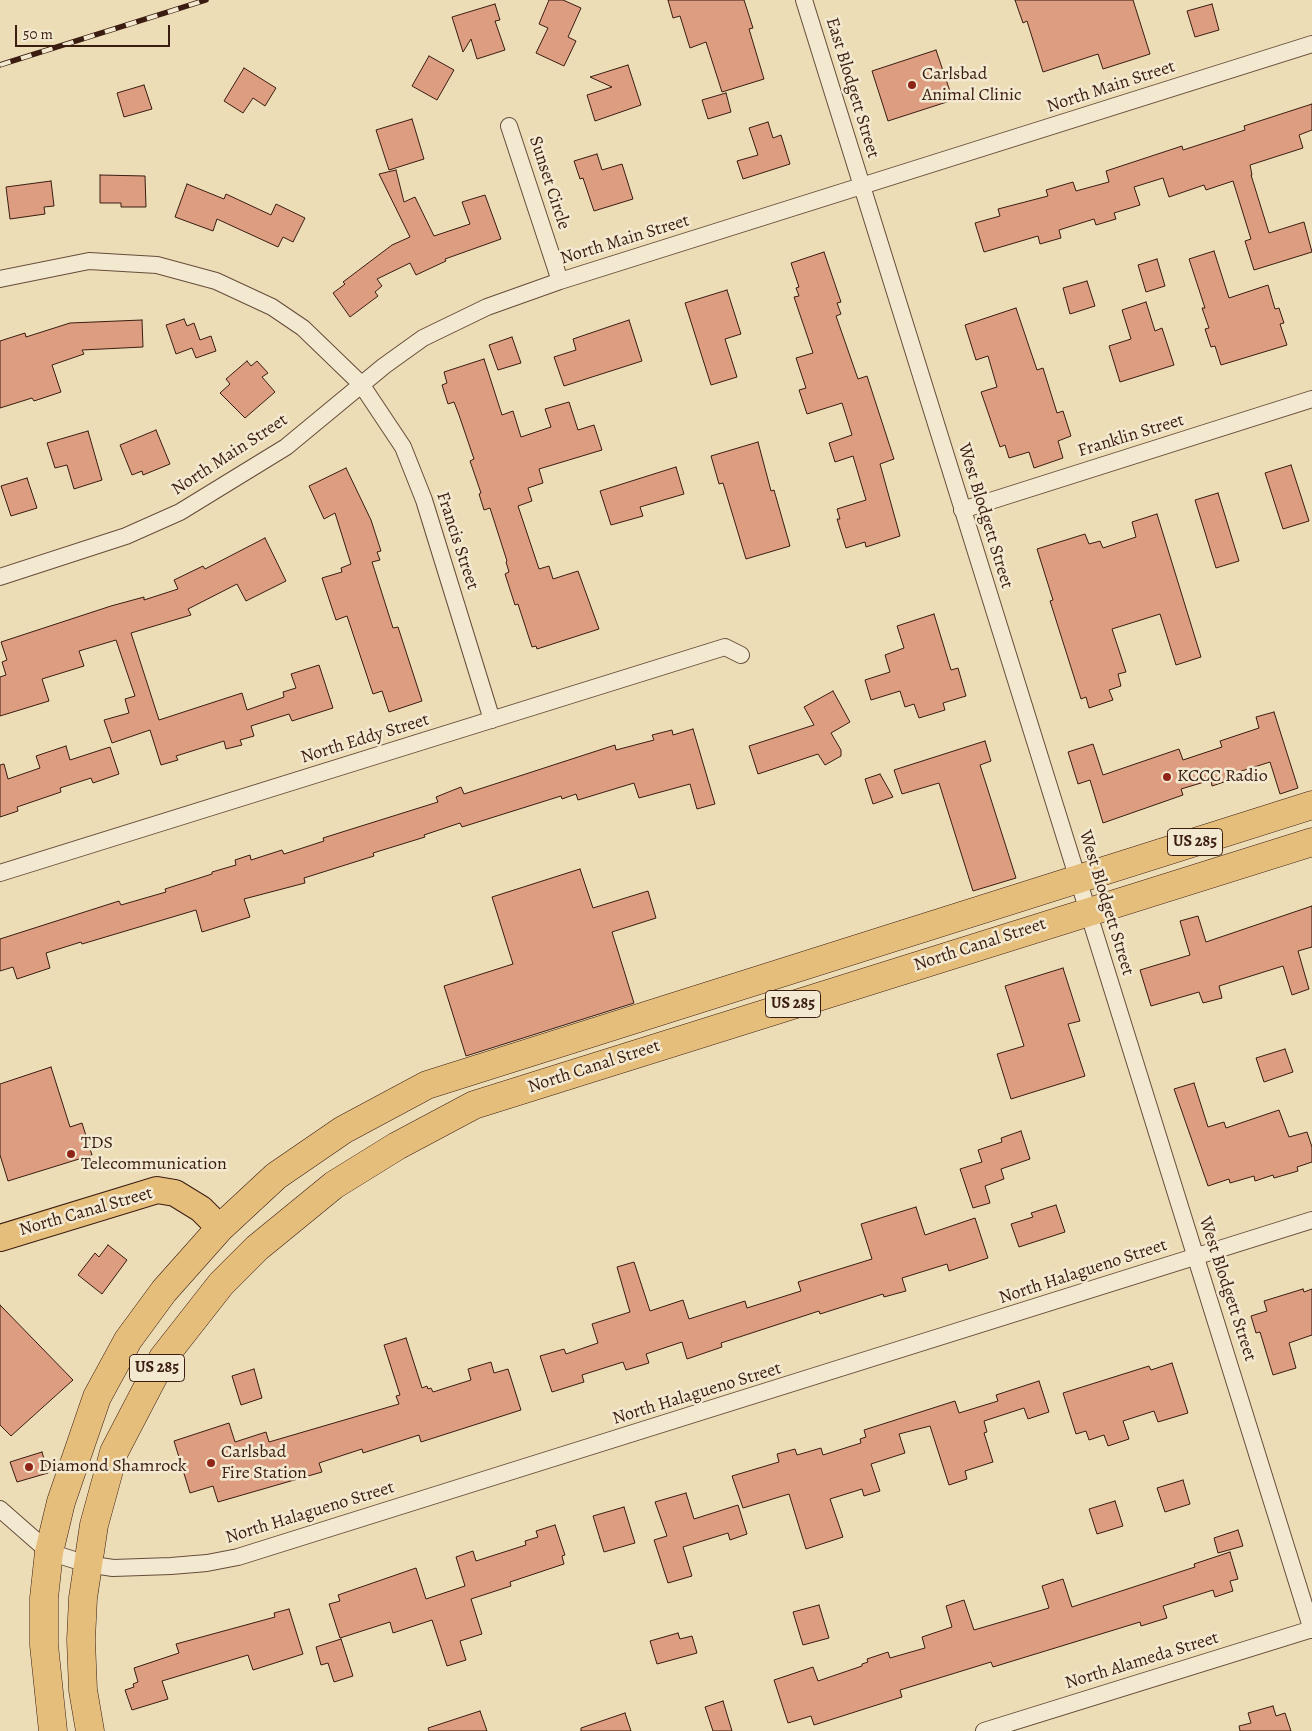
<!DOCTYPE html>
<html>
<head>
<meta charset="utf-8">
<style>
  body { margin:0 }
  #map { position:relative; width:1312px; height:1731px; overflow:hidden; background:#ecddb7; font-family:Alegreya,serif }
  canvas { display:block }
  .scale { position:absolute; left:15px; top:25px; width:155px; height:22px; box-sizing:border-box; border:2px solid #3a1c11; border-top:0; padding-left:6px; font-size:15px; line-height:18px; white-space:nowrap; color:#3a1c11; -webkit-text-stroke:4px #f3e9d0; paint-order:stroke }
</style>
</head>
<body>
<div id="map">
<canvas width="1312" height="1731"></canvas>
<div class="scale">50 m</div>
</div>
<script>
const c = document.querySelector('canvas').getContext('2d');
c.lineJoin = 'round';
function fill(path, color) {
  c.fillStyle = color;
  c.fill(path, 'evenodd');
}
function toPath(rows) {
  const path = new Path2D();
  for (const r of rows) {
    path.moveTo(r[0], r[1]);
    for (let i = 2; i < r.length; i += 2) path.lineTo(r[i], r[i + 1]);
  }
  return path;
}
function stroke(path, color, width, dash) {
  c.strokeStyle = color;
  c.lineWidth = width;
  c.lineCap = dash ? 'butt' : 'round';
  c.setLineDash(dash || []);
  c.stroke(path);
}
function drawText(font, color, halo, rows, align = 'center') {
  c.font = font + ' Alegreya,serif';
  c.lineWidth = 5;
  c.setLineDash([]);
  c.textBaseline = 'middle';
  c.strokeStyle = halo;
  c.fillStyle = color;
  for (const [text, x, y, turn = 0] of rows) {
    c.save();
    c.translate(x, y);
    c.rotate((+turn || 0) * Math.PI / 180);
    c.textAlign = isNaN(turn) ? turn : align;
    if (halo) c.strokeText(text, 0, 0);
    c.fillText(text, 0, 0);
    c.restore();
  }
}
const building = toPath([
  [549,0,563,0,581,8,568,37,576,41,564,66,536,53,548,28,539,24,549,0],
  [668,0,744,0,753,28,749,29,764,79,722,92,706,42,690,48,680,16,673,18,668,0],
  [1015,0,1133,0,1150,54,1103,69,1098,54,1043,72,1027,21,1023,23,1015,0],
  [495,4,500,20,495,21,505,50,477,59,471,39,463,52,452,17,495,4],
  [1212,4,1219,30,1195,37,1187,11,1212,4],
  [936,50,953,100,888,121,872,71,936,50],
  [429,56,454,70,437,100,412,86,429,56],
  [628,65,641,105,595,121,587,95,612,87,590,77,628,65],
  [244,68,276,88,265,106,253,98,243,113,224,101,244,68],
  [144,85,152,109,124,117,117,93,144,85],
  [726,93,731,112,708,119,702,100,726,93],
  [1312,104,1312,130,1299,135,1303,148,1250,165,1252,175,1251,175,1269,233,1304,222,1312,252,1254,270,1245,241,1251,239,1233,181,1206,190,1204,185,1169,197,1163,178,1134,187,1140,205,1114,213,1116,219,1096,225,1094,219,1059,230,1061,238,1040,244,1038,236,984,252,975,223,1000,216,998,209,1048,196,1046,190,1073,182,1076,191,1109,182,1106,171,1182,146,1183,150,1245,130,1244,126,1312,104],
  [412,119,424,159,389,170,376,130,412,119],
  [768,122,773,138,781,135,790,164,743,179,737,161,758,155,749,128,768,122],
  [597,154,602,170,622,164,633,199,594,211,583,178,580,179,574,161,597,154],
  [396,170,404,202,415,197,434,236,470,224,462,202,485,195,501,239,445,259,446,261,416,275,410,263,377,279,382,286,375,292,378,296,350,317,333,293,345,284,343,282,392,245,410,237,379,174,396,170],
  [100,175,145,176,146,207,121,207,121,203,100,203,100,175],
  [51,181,54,206,44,207,45,214,10,219,6,187,51,181],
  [187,184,224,199,226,194,271,215,276,204,305,218,293,242,283,237,278,247,217,219,213,231,175,217,187,184],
  [1214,251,1229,298,1268,285,1275,309,1279,308,1284,323,1280,324,1287,345,1221,365,1215,346,1211,347,1205,329,1209,328,1202,308,1205,308,1189,259,1214,251],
  [824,252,841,302,837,303,841,314,836,316,858,379,867,376,894,459,880,464,900,536,866,547,865,542,846,548,837,519,840,519,837,509,866,500,853,456,835,462,829,443,852,435,842,403,807,414,799,390,806,388,796,358,813,353,794,297,799,296,796,288,799,287,791,263,824,252],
  [1157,259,1165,286,1146,292,1138,265,1157,259],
  [1087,281,1095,306,1070,314,1063,288,1087,281],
  [727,290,741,334,725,339,737,377,711,385,685,303,727,290],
  [1146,302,1155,331,1162,328,1174,365,1120,382,1109,346,1131,339,1122,310,1146,302],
  [1016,308,1037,370,1043,368,1057,413,1063,411,1071,436,1058,441,1063,458,1034,468,1029,452,1009,458,1005,445,1000,447,981,392,997,387,988,356,976,360,965,325,1016,308],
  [184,319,187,326,194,323,200,340,211,336,216,351,196,358,192,348,176,354,166,325,184,319],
  [142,320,143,347,82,350,84,354,52,365,61,392,34,401,32,398,0,408,0,341,25,333,26,337,70,323,142,320],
  [629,320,642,361,564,386,554,357,576,350,573,339,629,320],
  [512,337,521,363,498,370,489,345,512,337],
  [484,359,502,415,513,411,521,437,551,427,545,409,569,402,578,430,594,425,602,450,539,469,543,483,528,488,532,501,518,506,539,569,549,566,553,579,578,571,599,629,537,649,536,646,532,647,518,604,515,605,505,574,509,572,506,562,507,561,490,508,484,510,479,494,481,493,470,461,474,459,459,415,454,402,448,404,442,385,447,383,444,372,484,359],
  [247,361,251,366,257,361,268,373,262,377,275,392,245,418,220,393,230,384,226,379,247,361],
  [156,430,170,464,143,475,142,471,132,475,120,445,156,430],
  [88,431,102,480,74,489,67,465,55,468,47,443,88,431],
  [758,442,771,491,774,490,790,546,746,559,723,483,719,484,711,456,758,442],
  [1291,465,1309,521,1283,529,1265,473,1291,465],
  [676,467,684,494,640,507,643,516,611,525,600,491,676,467],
  [346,468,371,520,381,551,377,552,380,560,372,562,393,628,398,627,422,701,389,712,382,691,373,694,347,616,336,620,322,578,342,572,341,568,351,564,335,513,324,519,309,486,346,468],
  [27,478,37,508,11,516,1,486,27,478],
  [1218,493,1239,561,1216,568,1195,500,1218,493],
  [1157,514,1201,657,1176,665,1160,614,1112,629,1126,672,1118,674,1121,686,1109,690,1113,700,1089,708,1086,697,1081,699,1050,601,1053,600,1037,549,1085,534,1089,544,1100,541,1103,548,1136,537,1132,522,1157,514],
  [265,538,286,581,246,601,237,584,188,609,191,615,131,633,159,720,242,693,247,710,284,697,283,692,296,688,291,674,319,665,333,708,292,721,289,714,251,726,254,736,240,740,242,745,226,749,224,741,176,756,178,760,161,765,150,730,112,743,104,720,129,713,125,699,135,696,116,640,79,651,84,666,42,679,49,701,0,716,0,677,6,675,2,662,7,660,1,642,111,606,144,597,144,600,178,589,174,580,203,566,205,569,265,538],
  [934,614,951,670,958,668,966,696,943,703,945,710,919,718,914,704,905,707,900,691,871,700,865,680,890,672,885,655,904,648,897,626,934,614],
  [833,691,850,722,831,733,841,750,841,756,825,765,818,754,758,774,749,746,814,725,804,707,833,691],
  [1274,712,1298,788,1280,794,1270,762,1232,774,1233,779,1212,786,1211,780,1181,789,1183,795,1103,823,1090,780,1078,784,1068,752,1093,744,1103,775,1179,749,1183,760,1222,747,1220,741,1259,728,1256,717,1274,712],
  [693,729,715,804,697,809,690,784,639,798,634,783,578,800,576,794,562,799,561,796,462,827,460,823,424,835,425,837,373,853,374,856,304,878,305,883,244,899,250,917,202,932,196,910,82,944,81,942,46,953,50,968,17,979,13,967,0,971,0,939,119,901,121,905,166,892,165,889,212,874,212,872,236,865,235,860,250,855,251,860,282,850,284,854,324,841,323,838,438,802,436,797,461,787,464,794,615,745,616,750,654,740,652,735,672,730,673,735,693,729],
  [985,741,991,761,980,765,1016,878,973,891,939,783,902,794,894,770,985,741],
  [66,746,70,760,110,747,119,774,93,783,91,778,60,788,61,792,17,807,18,811,0,817,0,765,4,764,8,779,40,768,36,756,66,746],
  [880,774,893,797,873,804,865,779,880,774],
  [580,869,593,908,648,891,656,918,612,932,634,1003,466,1056,444,986,513,964,492,897,580,869],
  [1312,906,1312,947,1298,951,1309,989,1292,995,1283,966,1219,986,1222,998,1203,1003,1199,992,1151,1006,1140,970,1190,955,1180,921,1198,916,1206,942,1312,906],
  [1063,968,1080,1021,1068,1024,1085,1076,1011,1099,997,1054,1024,1046,1005,986,1063,968],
  [1285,1049,1293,1072,1264,1082,1256,1058,1285,1049],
  [51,1067,70,1127,82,1123,92,1155,8,1181,0,1155,0,1084,51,1067],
  [1194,1083,1208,1127,1224,1122,1226,1128,1279,1110,1289,1137,1307,1132,1312,1147,1312,1162,1297,1167,1298,1171,1274,1178,1273,1175,1255,1181,1254,1176,1230,1183,1229,1179,1208,1186,1174,1089,1194,1083],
  [1021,1131,1030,1159,1001,1169,1004,1179,985,1186,990,1203,973,1208,960,1169,982,1162,978,1150,1002,1142,1001,1138,1021,1131],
  [1056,1205,1065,1232,1019,1247,1011,1224,1033,1217,1031,1213,1056,1205],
  [916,1207,925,1235,975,1218,988,1258,949,1271,947,1264,902,1278,906,1291,884,1297,883,1294,820,1314,819,1311,721,1343,722,1347,687,1359,682,1342,646,1354,649,1363,626,1370,623,1362,582,1375,584,1382,552,1392,540,1356,564,1349,566,1354,598,1343,592,1324,630,1312,617,1267,634,1262,650,1311,683,1300,689,1319,745,1301,747,1308,801,1291,798,1282,872,1259,861,1224,916,1207],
  [108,1245,127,1260,102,1294,78,1275,95,1253,99,1257,108,1245],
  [1303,1289,1304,1292,1312,1289,1312,1335,1289,1343,1296,1368,1273,1375,1260,1332,1256,1333,1251,1316,1267,1311,1264,1301,1303,1289],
  [0,1305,73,1380,11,1436,0,1425,0,1305],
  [406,1338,422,1388,427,1386,428,1389,431,1388,433,1392,471,1380,468,1369,491,1362,494,1373,508,1369,521,1410,421,1442,419,1435,363,1453,362,1449,319,1463,322,1472,218,1502,213,1486,190,1493,174,1441,229,1423,235,1442,266,1432,269,1442,399,1404,396,1396,400,1395,384,1345,406,1338],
  [1172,1363,1188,1413,1158,1422,1154,1411,1123,1421,1129,1439,1108,1446,1104,1435,1089,1440,1086,1431,1076,1434,1063,1393,1149,1366,1151,1370,1172,1363],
  [254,1369,262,1398,241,1405,232,1376,254,1369],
  [1039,1381,1049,1412,1028,1419,1024,1408,984,1421,987,1432,984,1433,993,1462,965,1471,967,1479,949,1485,930,1426,899,1434,905,1453,871,1464,880,1491,864,1496,862,1489,830,1499,843,1537,806,1549,789,1494,743,1508,732,1476,779,1462,777,1454,795,1449,797,1455,821,1448,823,1455,861,1443,860,1439,866,1437,864,1430,955,1401,959,1413,998,1401,996,1395,1039,1381],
  [42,1452,48,1473,17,1482,10,1462,42,1452],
  [1183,1480,1190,1504,1165,1512,1157,1488,1183,1480],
  [686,1493,694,1519,738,1505,747,1534,730,1540,728,1533,683,1547,692,1576,668,1583,654,1540,667,1536,655,1502,686,1493],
  [1115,1501,1123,1526,1097,1534,1089,1509,1115,1501],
  [624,1507,635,1543,604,1552,593,1516,624,1507],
  [555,1525,565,1555,562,1556,564,1564,510,1582,511,1586,471,1599,482,1634,460,1641,466,1660,447,1666,432,1620,393,1633,390,1622,340,1638,329,1604,340,1601,338,1595,416,1568,426,1599,465,1586,456,1557,473,1551,476,1561,526,1545,525,1541,538,1537,536,1531,555,1525],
  [1238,1530,1243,1546,1218,1553,1214,1538,1238,1530],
  [1230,1552,1238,1579,1230,1581,1233,1591,1215,1597,1213,1590,1163,1606,1167,1618,1141,1626,1140,1622,993,1667,991,1662,900,1690,902,1697,814,1725,811,1716,788,1723,774,1680,813,1667,818,1681,862,1666,862,1664,868,1662,867,1659,888,1652,890,1658,925,1648,922,1637,952,1627,946,1606,964,1600,974,1630,1049,1608,1042,1586,1063,1579,1072,1607,1195,1567,1194,1564,1230,1552],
  [819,1605,829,1638,803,1645,793,1612,819,1605],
  [289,1609,303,1654,253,1670,248,1655,162,1681,168,1699,132,1710,125,1690,134,1687,133,1684,138,1682,134,1668,179,1653,176,1644,275,1617,274,1613,289,1609],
  [678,1633,680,1639,692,1636,697,1653,657,1664,650,1641,678,1633],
  [341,1639,353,1676,334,1682,328,1663,321,1665,316,1647,341,1639],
  [723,1701,732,1731,713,1731,705,1707,723,1701],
  [1273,1706,1276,1716,1285,1713,1291,1731,1240,1731,1239,1726,1251,1723,1248,1713,1273,1706],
  [480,1711,487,1731,429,1731,428,1728,480,1711],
  [625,1713,631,1731,581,1731,581,1728,625,1713]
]);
const minor = toPath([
  [804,0,1312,1630],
  [509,126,560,281],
  [0,279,89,261,157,265,216,281,272,307,303,328,361,384,403,447,424,500,492,720],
  [962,510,1312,399],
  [0,577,126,536,180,512,286,447,384,366,423,338,487,307,560,281,1312,44],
  [0,873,725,647,741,655],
  [0,1509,49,1552,87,1564,113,1568,171,1566,207,1563,238,1557,1312,1220],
  [984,1731,1312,1629]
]);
const primary = toPath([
  [0,1238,157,1190,175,1193,201,1209,220,1228]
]);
const trunk = toPath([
  [53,1731,44,1645,44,1598,49,1552,61,1502,97,1397,128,1340,164,1291,220,1228,276,1176,343,1130,427,1085,1312,805],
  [90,1731,83,1690,81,1640,83,1598,94,1525,114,1452,163,1358,221,1284,257,1248,334,1185,397,1146,474,1105,1312,842]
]);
const rail = toPath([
  [0,65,206,0]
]);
const markers = [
  [912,85,5,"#8f2418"],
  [1167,777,5,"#8f2418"],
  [71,1154,5,"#8f2418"],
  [211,1463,5,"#8f2418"],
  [29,1467,5,"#8f2418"]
];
const shields = [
  [1195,842,55],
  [793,1004,55],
  [157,1368,55]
];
const shieldNames = [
  ["US 285",1195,842],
  ["US 285",793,1004],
  ["US 285",157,1368]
];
const poiNames = [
  ["Carlsbad",922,75],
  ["Animal Clinic",922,96],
  ["KCCC Radio",1177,777],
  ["TDS",81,1144],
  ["Telecommunication",81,1165],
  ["Carlsbad",221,1453],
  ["Fire Station",221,1474],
  ["Diamond Shamrock",39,1467]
];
const streetNames = [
  ["North Main Street",1111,87,-18],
  ["East Blodgett Street",852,88,73],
  ["Sunset Circle",549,183,72],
  ["North Main Street",625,240,-17],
  ["Franklin Street",1131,436,-17],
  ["North Main Street",230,455,-33],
  ["West Blodgett Street",985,516,73],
  ["Francis Street",457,541,72],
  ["North Eddy Street",365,739,-17],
  ["West Blodgett Street",1106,903,73],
  ["North Canal Street",980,945,-18],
  ["North Canal Street",594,1067,-18],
  ["North Canal Street",86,1212,-16],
  ["North Halagueno Street",1083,1272,-18],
  ["West Blodgett Street",1227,1289,72],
  ["North Halagueno Street",697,1394,-17],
  ["North Halagueno Street",310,1513,-17],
  ["North Alameda Street",1142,1661,-17]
];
fill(building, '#dc9d81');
stroke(building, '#3a1c11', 1);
stroke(minor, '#664c3a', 18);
stroke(primary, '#3a1c11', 28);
stroke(trunk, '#3a1c11', 29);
stroke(minor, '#f3e9d0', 16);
stroke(primary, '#e6be7c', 26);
stroke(trunk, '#e6be7c', 28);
stroke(rail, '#3a1c11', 5.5);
stroke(rail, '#f3e9d0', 4, [11]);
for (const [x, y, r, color] of markers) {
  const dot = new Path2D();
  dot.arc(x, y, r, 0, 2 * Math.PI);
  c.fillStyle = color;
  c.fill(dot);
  stroke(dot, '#f3e9d0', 2);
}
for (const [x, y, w] of shields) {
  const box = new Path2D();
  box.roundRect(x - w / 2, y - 13.5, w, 27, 4);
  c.fillStyle = '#f3e9d0';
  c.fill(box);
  stroke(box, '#3a1c11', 1);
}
drawText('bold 16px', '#3a1c11', null, shieldNames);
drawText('18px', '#3a1c11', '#f3e9d0', poiNames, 'left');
drawText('18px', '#3a1c11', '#f3e9d0', streetNames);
</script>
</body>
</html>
